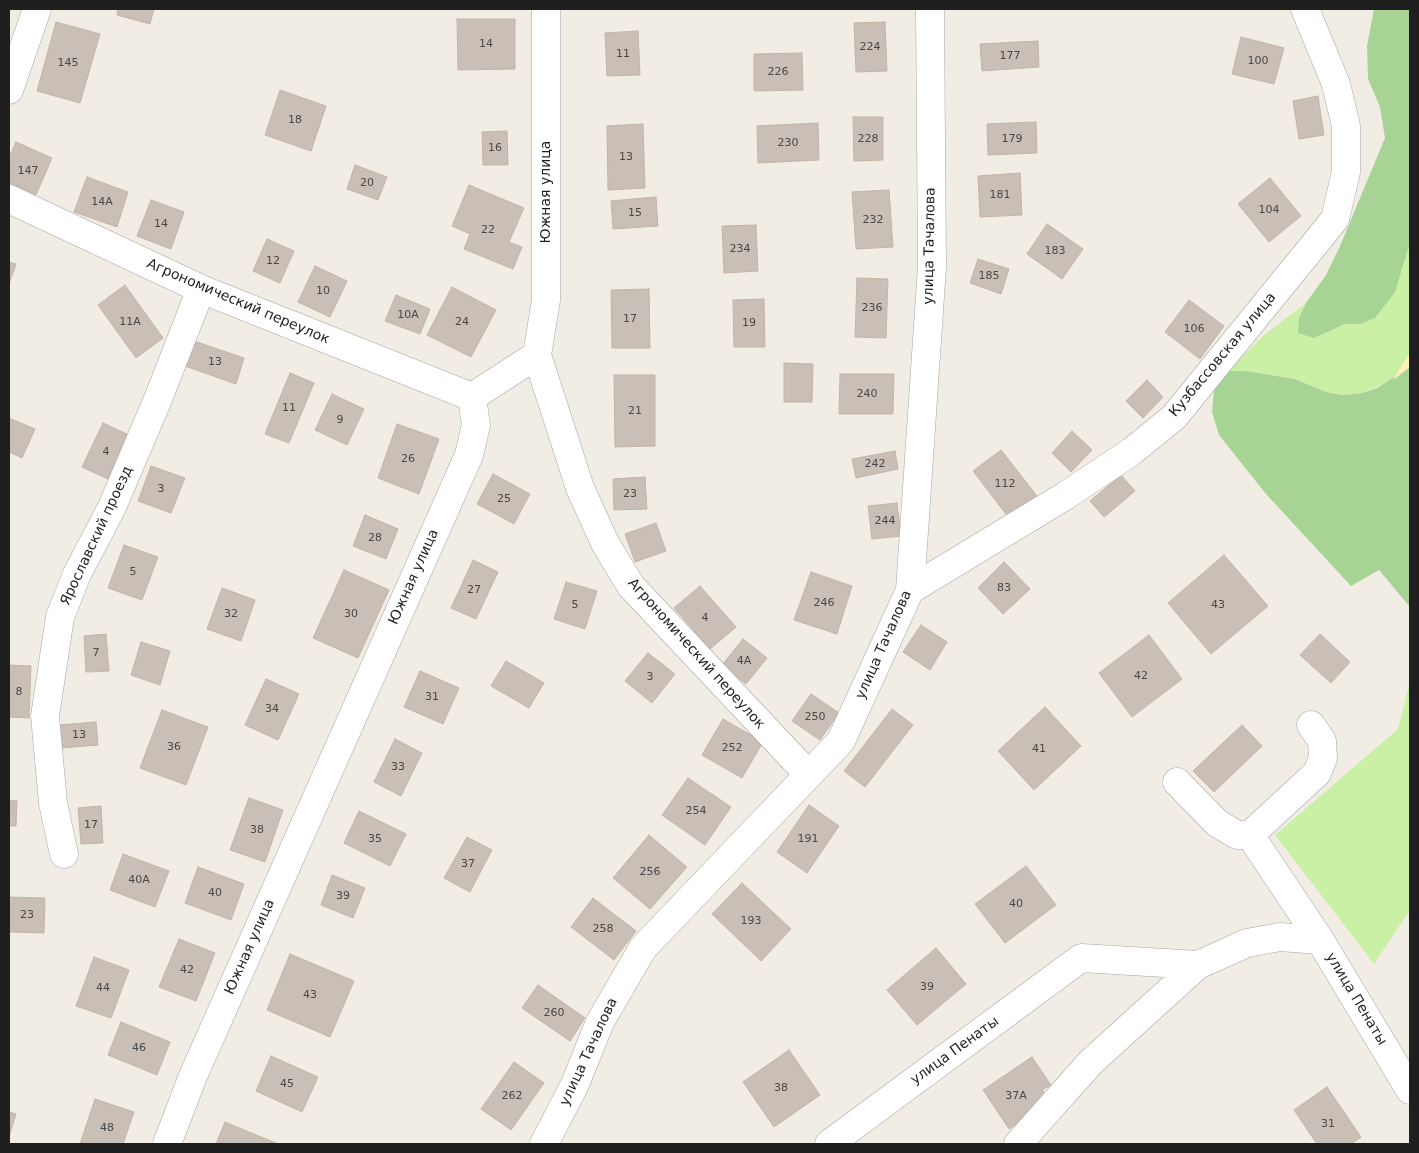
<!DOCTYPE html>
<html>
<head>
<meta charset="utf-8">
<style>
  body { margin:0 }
  #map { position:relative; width:1419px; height:1153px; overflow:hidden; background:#f1ede4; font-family:"DejaVu Sans",sans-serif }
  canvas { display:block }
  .frame { position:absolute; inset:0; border:10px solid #1f1f1f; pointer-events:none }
</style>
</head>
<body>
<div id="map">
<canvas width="1419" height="1153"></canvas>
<div class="frame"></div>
</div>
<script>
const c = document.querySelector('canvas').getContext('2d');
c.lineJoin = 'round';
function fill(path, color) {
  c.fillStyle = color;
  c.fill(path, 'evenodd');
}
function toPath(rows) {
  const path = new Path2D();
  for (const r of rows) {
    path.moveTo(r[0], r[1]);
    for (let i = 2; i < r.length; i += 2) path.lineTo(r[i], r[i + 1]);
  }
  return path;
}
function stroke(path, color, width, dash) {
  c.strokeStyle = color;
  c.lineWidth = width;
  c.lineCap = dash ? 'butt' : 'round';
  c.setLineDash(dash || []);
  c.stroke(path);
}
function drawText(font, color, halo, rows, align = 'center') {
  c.font = font + ' "DejaVu Sans",sans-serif';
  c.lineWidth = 4;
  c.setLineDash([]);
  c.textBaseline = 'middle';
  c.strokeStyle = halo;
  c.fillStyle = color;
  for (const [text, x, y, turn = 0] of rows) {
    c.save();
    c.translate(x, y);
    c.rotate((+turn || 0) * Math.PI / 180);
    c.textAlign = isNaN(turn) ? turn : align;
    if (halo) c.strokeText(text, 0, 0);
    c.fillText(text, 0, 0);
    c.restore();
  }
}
const grass = toPath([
  [1410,243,1410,353,1393,380,1362,393,1342,395,1326,392,1295,379,1246,371,1228,371,1264,335,1306,303,1299,318,1314,338,1345,324,1360,324,1400,276],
  [1410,681,1410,910,1374,964,1275,835,1398,729]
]);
const forest = toPath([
  [1374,9,1410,9,1410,243,1395,292,1375,318,1360,324,1345,324,1314,338,1298,333,1299,318,1306,303,1326,275,1340,246,1385,138,1380,107,1368,79,1367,46],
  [1410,367,1410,607,1379,570,1351,586,1266,494,1219,435,1212,412,1215,379,1228,371,1246,371,1295,379,1326,392,1342,395,1362,393,1377,388]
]);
const sand = toPath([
  [1410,353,1410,367,1393,380,1402,365]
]);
const building = toPath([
  [118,9,154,9,150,24,117,15,118,9],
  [457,19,515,19,515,69,458,70,457,19],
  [56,22,100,34,80,103,37,91,56,22],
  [885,22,887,71,856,72,854,23,885,22],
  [638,31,640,75,607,76,605,33,638,31],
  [1241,37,1284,48,1274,84,1232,74,1241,37],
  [1038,41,1039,67,982,71,980,44,1038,41],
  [802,53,803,90,754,91,754,54,802,53],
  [280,90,326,106,311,151,265,135,280,90],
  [1318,96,1324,135,1299,139,1293,101,1318,96],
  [853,117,883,117,883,160,854,161,853,117],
  [1036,122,1037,153,988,155,987,124,1036,122],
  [818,123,819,160,758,163,757,126,818,123],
  [643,124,645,188,608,190,607,126,643,124],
  [507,131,508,165,483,165,482,132,507,131],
  [16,142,52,158,36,195,9,183,9,158,16,142],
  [355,165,387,177,378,200,347,189,355,165],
  [1020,173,1022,215,980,217,978,176,1020,173],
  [87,177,128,192,117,227,74,212,87,177],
  [1270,178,1301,216,1269,242,1238,204,1270,178],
  [469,185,524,208,509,242,522,247,513,269,464,249,470,234,452,226,469,185],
  [889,190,893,247,856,249,852,192,889,190],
  [656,197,658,226,613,229,611,201,656,197],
  [151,200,184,212,171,249,137,236,151,200],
  [1047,224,1083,249,1062,279,1027,254,1047,224],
  [756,225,758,271,724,273,722,226,756,225],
  [267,239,294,251,280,283,253,271,267,239],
  [978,259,1009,269,1001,294,970,283,978,259],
  [9,262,16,264,9,284,9,262],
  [315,266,347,281,330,317,298,302,315,266],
  [857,278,888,279,886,338,855,337,857,278],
  [125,285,163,338,136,358,98,305,125,285],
  [452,287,496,310,471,357,427,335,452,287],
  [649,289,650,348,612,348,611,290,649,289],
  [396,295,430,309,420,334,385,321,396,295],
  [764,299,765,347,734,347,733,300,764,299],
  [1189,300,1224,326,1200,359,1165,332,1189,300],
  [194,341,244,358,236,384,185,366,194,341],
  [784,363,813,364,812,402,784,402,784,363],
  [290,373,314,383,289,443,265,434,290,373],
  [840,374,894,374,893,414,839,414,840,374],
  [614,375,655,375,655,446,615,447,614,375],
  [1147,380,1163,397,1143,418,1126,401,1147,380],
  [332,394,364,409,347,445,315,430,332,394],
  [9,418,35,429,22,458,9,452,9,418],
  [103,423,131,436,110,480,82,467,103,423],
  [397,424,439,439,419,494,378,478,397,424],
  [1072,431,1092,450,1071,472,1052,453,1072,431],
  [1001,450,1037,496,1009,518,973,471,1001,450],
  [895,451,898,469,856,478,852,459,895,451],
  [151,466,185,478,171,513,138,501,151,466],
  [493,474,530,494,514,524,477,504,493,474],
  [1121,475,1135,491,1104,517,1090,501,1121,475],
  [645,477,647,509,614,510,613,479,645,477],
  [897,503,901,536,872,539,868,506,897,503],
  [365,515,398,529,386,559,353,546,365,515],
  [656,523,666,551,635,562,625,534,656,523],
  [124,545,158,557,142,600,108,588,124,545],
  [1224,555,1268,606,1211,654,1168,603,1224,555],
  [473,560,498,572,476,619,451,608,473,560],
  [1004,562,1030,589,1003,614,978,588,1004,562],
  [344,570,389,590,358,658,313,638,344,570],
  [811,572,852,586,837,634,794,620,811,572],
  [566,582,597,591,585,629,554,619,566,582],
  [700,586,736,627,710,649,674,608,700,586],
  [222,588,255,600,241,641,207,629,222,588],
  [921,625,947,642,930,670,903,652,921,625],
  [106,634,109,671,86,672,84,636,106,634],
  [1320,634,1350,662,1331,683,1300,655,1320,634],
  [1149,635,1182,679,1132,717,1099,673,1149,635],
  [743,639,767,658,746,684,722,665,743,639],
  [141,642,170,651,160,685,131,675,141,642],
  [648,653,675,674,652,703,625,681,648,653],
  [506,661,544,683,529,708,491,686,506,661],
  [9,665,31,666,29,718,9,717,9,665],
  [420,671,459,688,443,724,404,707,420,671],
  [266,679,299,694,278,740,245,725,266,679],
  [811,694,839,713,820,740,792,721,811,694],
  [1045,707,1081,746,1034,790,998,751,1045,707],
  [892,709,913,725,865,787,844,771,892,709],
  [162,710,208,727,186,785,140,768,162,710],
  [723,719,763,742,742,778,702,755,723,719],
  [96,722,98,745,62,748,60,725,96,722],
  [1242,725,1262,746,1214,792,1193,771,1242,725],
  [395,739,422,753,401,796,374,782,395,739],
  [688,778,731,807,705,845,662,815,688,778],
  [249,798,283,810,265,862,230,850,249,798],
  [9,800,17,801,16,826,9,826,9,800],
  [809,805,839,826,807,873,777,852,809,805],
  [101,806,103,843,81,844,78,808,101,806],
  [359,811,406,834,390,866,344,843,359,811],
  [649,835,687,867,650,909,613,878,649,835],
  [467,837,492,850,470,892,444,878,467,837],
  [123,854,169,871,155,907,110,890,123,854],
  [1026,866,1056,905,1005,943,975,904,1026,866],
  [198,867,244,884,231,920,185,903,198,867],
  [332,875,365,888,353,918,321,905,332,875],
  [742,883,791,929,761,961,712,914,742,883],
  [9,897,45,898,44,933,9,932,9,897],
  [593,898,636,931,614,960,571,927,593,898],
  [179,939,215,953,196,1001,159,987,179,939],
  [936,948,966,984,917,1025,887,990,936,948],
  [290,954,354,981,330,1037,267,1010,290,954],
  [94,957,129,970,111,1018,76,1006,94,957],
  [538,985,585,1018,570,1041,522,1008,538,985],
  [121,1022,170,1042,157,1075,108,1055,121,1022],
  [789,1050,820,1095,774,1127,743,1082,789,1050],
  [271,1056,318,1077,302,1112,256,1091,271,1056],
  [1032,1057,1051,1085,1042,1090,1050,1101,1009,1129,983,1090,1032,1057],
  [514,1062,544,1083,511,1130,481,1109,514,1062],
  [1327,1087,1361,1137,1351,1144,1317,1144,1294,1110,1327,1087],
  [95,1099,134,1112,123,1144,80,1144,95,1099],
  [9,1112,16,1114,9,1137,9,1112],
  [225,1122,278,1144,216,1144,225,1122]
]);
const minor = toPath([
  [9,90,37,9],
  [9,199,201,289,472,397],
  [537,355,580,488,605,543,631,586,808,774],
  [910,590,1065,496,1131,452,1174,417,1335,219,1346,172,1346,126,1336,84,1305,9],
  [1177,782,1217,823,1237,835,1250,835,1317,773,1323,758,1322,741,1311,725],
  [1250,835,1320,940,1410,1090],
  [64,854,53,803,45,716,60,617,77,574,112,507,158,399,201,289],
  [167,1144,193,1076,469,455,476,425,472,397,537,355,546,300,546,9],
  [544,1144,575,1084,600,1022,643,948,841,741,910,590,932,267,930,9],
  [829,1144,1081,958,1198,965,1247,943,1280,937,1320,940],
  [1018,1144,1091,1062,1198,965]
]);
const numberNames = [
  ["14",486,44],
  ["224",870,47],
  ["11",623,54],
  ["177",1010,56],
  ["100",1258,61],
  ["145",68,63],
  ["226",778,72],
  ["18",295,120],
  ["228",868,139],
  ["179",1012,139],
  ["230",788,143],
  ["16",495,148],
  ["13",626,157],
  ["147",28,171],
  ["20",367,183],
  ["181",1000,195],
  ["14А",102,202],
  ["104",1269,210],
  ["15",635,213],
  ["232",873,220],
  ["14",161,224],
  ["22",488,230],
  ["234",740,249],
  ["183",1055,251],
  ["12",273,261],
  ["185",989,276],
  ["10",323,291],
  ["236",872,308],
  ["10А",408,315],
  ["17",630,319],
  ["11А",130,322],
  ["24",462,322],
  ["19",749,323],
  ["106",1194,329],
  ["13",215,362],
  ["240",867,394],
  ["11",289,408],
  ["21",635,411],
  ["9",340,420],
  ["4",106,452],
  ["26",408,459],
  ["242",875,464],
  ["112",1005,484],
  ["3",161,489],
  ["23",630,494],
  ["25",504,499],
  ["244",885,521],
  ["28",375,538],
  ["5",133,572],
  ["83",1004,588],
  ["27",474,590],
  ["246",824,603],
  ["5",575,605],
  ["43",1218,605],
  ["32",231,614],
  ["30",351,614],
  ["4",705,618],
  ["7",96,653],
  ["4А",744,661],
  ["42",1141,676],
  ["3",650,677],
  ["8",19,692],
  ["31",432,697],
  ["34",272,709],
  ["250",815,717],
  ["13",79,735],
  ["36",174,747],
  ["252",732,748],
  ["41",1039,749],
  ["33",398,767],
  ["254",696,811],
  ["17",91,825],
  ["38",257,830],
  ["35",375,839],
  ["191",808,839],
  ["37",468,864],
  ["256",650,872],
  ["40А",139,880],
  ["40",215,893],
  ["39",343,896],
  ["40",1016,904],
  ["23",27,915],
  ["193",751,921],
  ["258",603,929],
  ["42",187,970],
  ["39",927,987],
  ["44",103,988],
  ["43",310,995],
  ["260",554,1013],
  ["46",139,1048],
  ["45",287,1084],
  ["38",781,1088],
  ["262",512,1096],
  ["37А",1016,1096],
  ["31",1328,1124],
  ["48",107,1128]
];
const streetNames = [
  ["Южная улица",546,192,-90],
  ["улица Тачалова",930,246,-89],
  ["Агрономический переулок",238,302,23],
  ["Кузбассовская улица",1223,355,-50],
  ["Ярославский проезд",97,536,-65],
  ["Южная улица",414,577,-66],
  ["улица Тачалова",884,645,-66],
  ["Агрономический переулок",696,654,48],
  ["Южная улица",250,947,-66],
  ["улица Пенаты",1356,999,59],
  ["улица Пенаты",955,1051,-36],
  ["улица Тачалова",589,1052,-65]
];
fill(grass, '#caf0a5');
fill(forest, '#a7d495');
fill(sand, '#fff0b4');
fill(building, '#c9bfb7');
stroke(building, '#c4b3a5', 1);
stroke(minor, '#a6a6a6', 29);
stroke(minor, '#fff', 28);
drawText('11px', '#4a4745', null, numberNames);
drawText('14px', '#1f1f1f', '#fff', streetNames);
</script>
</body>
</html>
